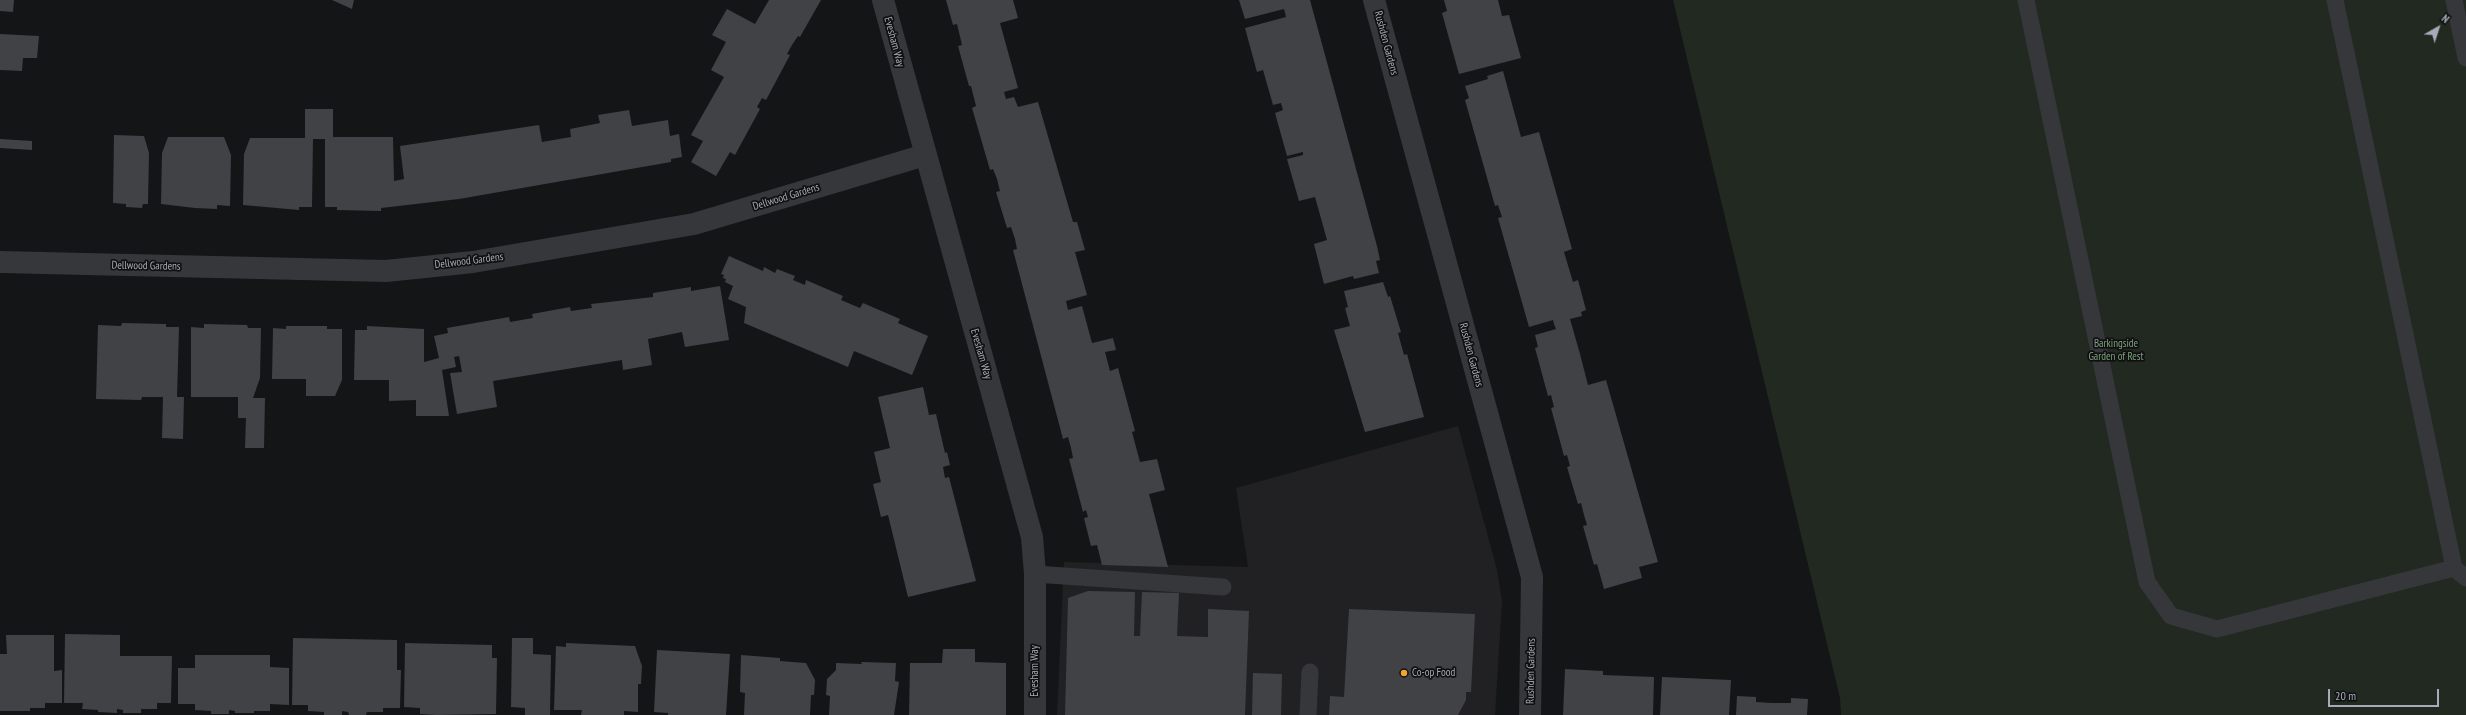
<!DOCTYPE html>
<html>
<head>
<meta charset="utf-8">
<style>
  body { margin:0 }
  #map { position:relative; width:2466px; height:715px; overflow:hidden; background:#141516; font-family:"PT Sans Narrow",sans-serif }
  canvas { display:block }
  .north { position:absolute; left:2418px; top:8px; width:40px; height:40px; -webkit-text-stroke:3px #101011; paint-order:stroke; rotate:39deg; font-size:11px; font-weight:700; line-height:16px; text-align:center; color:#a6acb7 }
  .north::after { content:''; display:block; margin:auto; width:14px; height:18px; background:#a6acb7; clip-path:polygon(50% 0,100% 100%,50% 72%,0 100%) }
  .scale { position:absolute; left:2328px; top:689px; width:111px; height:18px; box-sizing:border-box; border:2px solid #a6acb7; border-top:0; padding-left:5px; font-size:12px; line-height:14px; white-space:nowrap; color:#a6acb7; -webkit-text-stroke:3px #101011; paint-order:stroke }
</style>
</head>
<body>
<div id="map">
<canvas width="2466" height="715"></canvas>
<div class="north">N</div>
<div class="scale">20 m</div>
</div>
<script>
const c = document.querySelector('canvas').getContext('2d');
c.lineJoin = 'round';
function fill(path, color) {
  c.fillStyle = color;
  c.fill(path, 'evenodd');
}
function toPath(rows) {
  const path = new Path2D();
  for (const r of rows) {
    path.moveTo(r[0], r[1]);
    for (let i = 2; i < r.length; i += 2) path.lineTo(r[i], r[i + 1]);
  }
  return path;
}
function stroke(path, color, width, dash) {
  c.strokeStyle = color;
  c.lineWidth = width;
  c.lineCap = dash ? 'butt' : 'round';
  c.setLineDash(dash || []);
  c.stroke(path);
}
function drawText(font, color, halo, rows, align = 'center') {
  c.font = font + ' "PT Sans Narrow",sans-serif';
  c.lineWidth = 3.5;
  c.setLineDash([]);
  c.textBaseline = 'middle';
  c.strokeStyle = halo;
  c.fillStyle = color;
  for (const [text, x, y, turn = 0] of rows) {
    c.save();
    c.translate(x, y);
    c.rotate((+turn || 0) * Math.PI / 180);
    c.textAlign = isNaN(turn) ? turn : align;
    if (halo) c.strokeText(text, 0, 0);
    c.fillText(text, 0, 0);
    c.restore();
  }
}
const built = toPath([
  [1458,426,1497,570,1502,601,1495,715,1057,715,1064,562,1248,567,1236,488]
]);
const green = toPath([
  [1673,0,2466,0,2466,715,1841,715,1840,698]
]);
const building = toPath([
  [0,0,14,0,13,12,0,11],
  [332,0,354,0,352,9],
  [769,0,821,0,800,37,798,36,792,45,787,54,790,55,766,100,762,98,757,107,760,109,735,155,730,152,716,176,691,162,703,141,691,135,724,77,711,70,726,42,712,35,727,9,755,24],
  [946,0,1013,0,1018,18,1000,23,1018,88,1004,92,1006,99,1014,97,1018,107,1038,102,1073,222,1077,222,1085,250,1075,252,1087,295,1066,301,1068,310,1082,306,1092,343,1113,338,1116,350,1105,352,1110,371,1118,368,1135,431,1132,432,1140,462,1157,459,1165,490,1149,494,1168,567,1102,565,1097,545,1091,546,1084,518,1088,517,1086,510,1083,512,1069,459,1073,458,1071,448,1068,437,1063,439,1013,250,1017,249,1015,239,1011,227,1007,228,996,192,1000,191,997,179,993,169,990,170,972,108,976,106,971,86,969,86,958,46,962,45,957,24,953,25],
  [1239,0,1310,0,1377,246,1380,260,1376,261,1379,273,1354,279,1353,276,1324,284,1314,244,1327,240,1315,197,1299,201,1287,159,1303,155,1303,152,1287,156,1275,113,1283,110,1281,103,1273,105,1263,70,1257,72,1245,28,1286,17,1284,9,1245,19],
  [1444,0,1498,0,1502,16,1509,15,1521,58,1459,74,1442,13,1447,11],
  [0,34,39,36,37,58,23,58,22,71,0,70],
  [1503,71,1521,137,1539,132,1572,249,1564,252,1573,282,1578,280,1586,310,1581,312,1582,316,1570,319,1580,354,1588,385,1606,380,1658,562,1639,567,1642,578,1604,589,1597,564,1594,565,1583,526,1587,525,1584,515,1581,503,1578,504,1567,467,1570,466,1567,455,1564,456,1551,408,1554,407,1551,395,1548,396,1535,348,1538,347,1535,335,1556,329,1554,324,1553,320,1529,327,1498,218,1502,217,1498,205,1495,206,1465,100,1469,98,1465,86,1488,79,1487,76],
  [305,109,333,109,333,137,393,137,394,181,404,179,400,146,539,125,542,142,571,137,570,129,600,123,598,115,629,110,632,126,668,120,670,136,679,134,682,157,671,159,671,162,459,199,381,208,381,211,337,210,337,207,325,207,325,139,313,139,312,207,299,207,299,210,243,205,244,154,250,138,305,138],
  [114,135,144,136,149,153,148,204,143,204,142,208,126,207,126,204,113,203],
  [168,137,224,137,231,155,230,206,217,205,217,209,195,208,161,204,162,153],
  [0,139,32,141,32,150,0,148],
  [729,256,763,271,764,267,775,273,777,269,795,276,793,280,805,285,806,280,843,296,841,300,860,308,863,303,900,319,898,323,928,336,912,375,854,351,848,367,744,323,746,307,728,299,733,286,725,282,726,279,723,278,724,275,721,274],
  [1383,282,1388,297,1390,296,1401,332,1398,333,1404,355,1407,354,1424,417,1365,432,1334,330,1350,326,1345,308,1348,307,1344,291],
  [720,286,729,340,685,347,682,332,648,339,652,365,623,370,622,360,493,381,497,407,457,414,450,373,462,372,459,356,454,357,456,367,442,370,449,416,416,416,416,400,389,401,389,380,354,380,355,330,367,330,367,326,424,329,424,362,439,358,434,336,448,333,447,328,509,317,510,322,533,318,532,314,570,307,571,311,592,308,591,304,653,297,653,293,691,287,691,291],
  [122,323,166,324,166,327,179,327,177,397,184,397,183,439,162,438,163,397,142,397,141,400,96,399,98,325,121,326],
  [204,324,247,325,248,328,261,328,260,378,253,398,265,398,264,448,245,448,246,418,238,418,238,397,191,397,191,327,204,328],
  [286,326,327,326,327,329,342,329,342,380,335,396,306,396,306,379,272,379,273,328,286,329],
  [923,387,929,415,936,414,945,453,947,452,950,465,943,467,945,478,949,477,976,581,908,597,888,515,881,517,873,484,881,482,874,452,890,448,878,397],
  [1088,591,1135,592,1134,636,1140,636,1142,592,1179,593,1177,636,1208,637,1208,609,1249,611,1245,715,1065,715,1068,598],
  [1349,609,1475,614,1471,692,1466,692,1466,700,1458,715,1329,715,1330,696,1344,697],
  [65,634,120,635,120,656,172,656,171,703,157,703,157,709,141,709,141,713,123,713,123,710,117,709,117,713,98,712,98,710,82,709,83,703,64,703],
  [6,635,54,635,54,671,62,670,62,703,45,703,45,708,30,708,30,711,0,711,0,654,7,654],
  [293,638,397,640,397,670,401,670,400,708,383,708,383,712,367,712,366,715,349,715,348,712,342,711,342,715,324,715,324,712,308,711,308,705,292,705],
  [512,638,533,638,533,654,551,655,550,715,525,715,525,708,511,707],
  [405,643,492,645,492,658,497,658,496,714,436,715,420,714,420,708,404,707],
  [566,643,635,646,642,666,641,684,638,684,638,712,624,711,624,715,581,715,582,710,554,710,556,646,566,647],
  [943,649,975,649,975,662,1006,663,1006,715,909,715,910,663,942,663],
  [657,650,730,654,726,715,668,715,668,713,654,712],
  [195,655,270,655,270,667,289,668,289,705,270,704,270,711,254,711,254,713,235,713,235,711,229,710,229,714,211,714,211,711,195,710,195,704,178,704,178,668,195,668],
  [741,655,780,658,780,661,806,663,815,680,814,695,811,695,810,715,744,715,745,693,740,692],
  [861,662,896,663,895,681,899,682,894,715,829,715,830,696,826,695,827,679,836,670,836,663,862,664],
  [1565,669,1603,671,1603,675,1654,677,1653,715,1563,715],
  [1253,673,1282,674,1281,715,1252,715],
  [1662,677,1731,680,1729,715,1660,715],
  [1737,696,1756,697,1756,702,1772,703,1791,703,1791,698,1808,699,1807,715,1736,715]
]);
const lane = toPath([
  [2026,0,2147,582,2171,616,2217,629,2454,568],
  [2335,0,2454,568,2466,578],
  [2454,0,2466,58],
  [1035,574,1223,587],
  [1308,715,1310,672]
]);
const street = toPath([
  [883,0,1032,537,1035,574,1035,715],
  [1374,0,1532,577,1530,715],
  [0,262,386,271,473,262,694,224,925,155]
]);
const markers = [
  [1404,673,4,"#f2a430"]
];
const streetNames = [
  ["Evesham Way",894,42,75],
  ["Rushden Gardens",1386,43,75],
  ["Dellwood Gardens",786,197,-17],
  ["Dellwood Gardens",469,261,-7],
  ["Dellwood Gardens",146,266,1],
  ["Evesham Way",981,354,74],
  ["Rushden Gardens",1471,355,75],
  ["Evesham Way",1035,671,-90],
  ["Rushden Gardens",1531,671,-89]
];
const parkNames = [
  ["Barkingside",2116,344],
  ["Garden of Rest",2116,357]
];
const poiNames = [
  ["Co-op Food",1412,673]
];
fill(built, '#212123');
fill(green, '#212921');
fill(building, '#404246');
stroke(lane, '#35373b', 17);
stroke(street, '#35373b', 22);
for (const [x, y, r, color] of markers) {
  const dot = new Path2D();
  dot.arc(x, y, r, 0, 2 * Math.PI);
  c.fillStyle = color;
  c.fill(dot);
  stroke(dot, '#101011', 1.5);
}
drawText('11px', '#a6acb7', '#101011', streetNames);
drawText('11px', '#7da27d', '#101011', parkNames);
drawText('11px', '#a6acb7', '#101011', poiNames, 'left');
</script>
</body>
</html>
